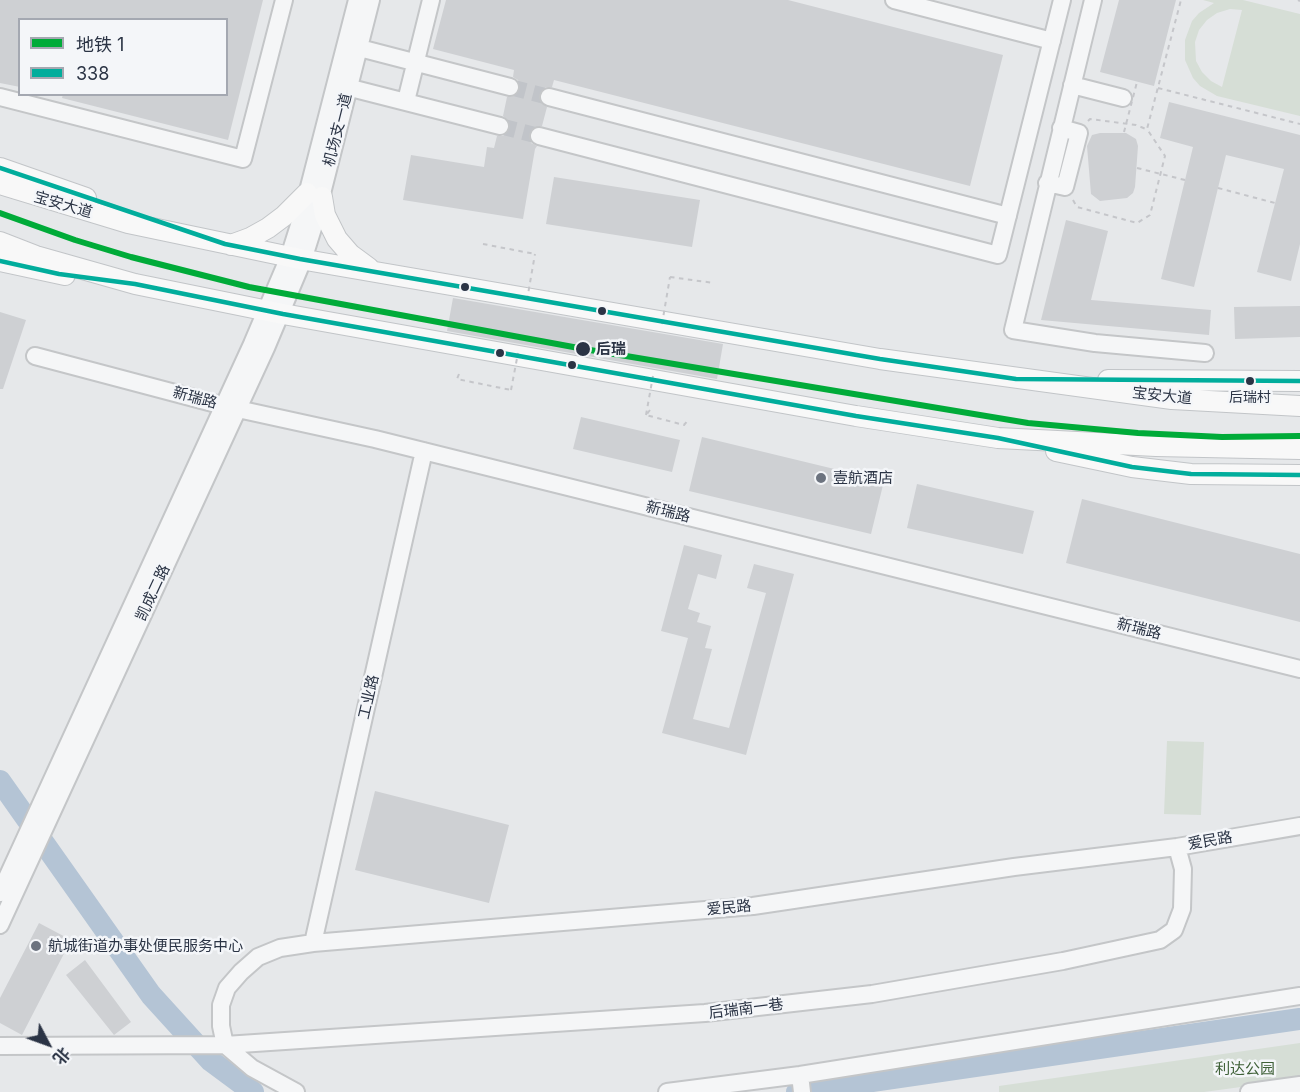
<!DOCTYPE html>
<html>
<head>
<meta charset="utf-8">
<style>
  body { margin:0 }
  #map { position:relative; width:1300px; height:1092px; overflow:hidden; background:#e6e8ea; font-family:Inter,"Noto Sans SC",sans-serif }
  canvas { display:block }
  .legend { position:absolute; left:18px; top:18px; width:210px; height:78px; box-sizing:border-box; background:#f4f6f9; border:2px solid #a4a8b1; margin:0; padding:8px 10px; list-style:none; font-size:18px; color:#2b3445 }
  .legend li { display:flex; align-items:center; gap:12px; height:30px }
  .legend b { width:30px; border:2px solid #a4a8b1 }
  .north { position:absolute; left:18px; top:1014px; width:60px; height:60px; -webkit-text-stroke:4px #f4f6f9; paint-order:stroke; rotate:131deg; font-size:16px; font-weight:700; line-height:24px; text-align:center; color:#2b3445 }
  .north::after { content:''; display:block; margin:auto; width:21px; height:27px; background:#2b3445; clip-path:polygon(50% 0,100% 100%,50% 72%,0 100%) }
</style>
</head>
<body>
<div id="map">
<canvas width="1300" height="1092"></canvas>
<ul class="legend">
<li><b style="height:8px;background:#00ab39"></b>地铁 1</li>
<li><b style="height:8px;background:#01ad9c"></b>338</li>
</ul>
<div class="north">北</div>
</div>
<script>
const c = document.querySelector('canvas').getContext('2d');
c.lineJoin = 'round';
function fill(path, color) {
  c.fillStyle = color;
  c.fill(path, 'evenodd');
}
function toPath(rows) {
  const path = new Path2D();
  for (const r of rows) {
    path.moveTo(r[0], r[1]);
    for (let i = 2; i < r.length; i += 2) path.lineTo(r[i], r[i + 1]);
  }
  return path;
}
function stroke(path, color, width, dash) {
  c.strokeStyle = color;
  c.lineWidth = width;
  c.lineCap = dash ? 'butt' : 'round';
  c.setLineDash(dash || []);
  c.stroke(path);
}
function drawText(font, color, halo, rows, align = 'center') {
  c.font = font + ' Inter,"Noto Sans SC",sans-serif';
  c.lineWidth = 5;
  c.setLineDash([]);
  c.textBaseline = 'middle';
  c.strokeStyle = halo;
  c.fillStyle = color;
  for (const [text, x, y, turn = 0] of rows) {
    c.save();
    c.translate(x, y);
    c.rotate((+turn || 0) * Math.PI / 180);
    c.textAlign = isNaN(turn) ? turn : align;
    if (halo) c.strokeText(text, 0, 0);
    c.fillText(text, 0, 0);
    c.restore();
  }
}
const green = toPath([
  [1203,0,1243,0,1300,14,1300,116,1217,96,1200,86,1193,78,1185,60,1185,40,1192,21,1199,13,1214,3],
  [1230,9,1242,10,1222,87,1211,81,1202,72,1196,61,1195,42,1199,30,1207,20,1217,13],
  [1167,741,1204,742,1201,815,1164,814],
  [1300,1043,1300,1079,1204,1092,999,1092,999,1086]
]);
const river = toPath([
  [0,781,151,995,211,1061,253,1092],
  [797,1092,1300,1019]
]);
const building = toPath([
  [0,0,263,0,228,140,62,98,63,94,226,94,226,20,20,20,20,87,0,83],
  [446,0,788,0,1003,55,970,186,554,80,552,87,546,87,539,94,539,100,547,107,542,126,532,128,529,134,531,143,537,146,535,149,523,219,403,200,411,155,484,167,487,147,494,148,497,136,503,136,510,129,510,123,503,116,507,97,517,95,520,89,518,80,513,77,514,70,433,49],
  [1119,0,1176,0,1154,86,1100,72],
  [1169,102,1300,135,1300,244,1291,281,1257,272,1284,169,1226,155,1194,287,1161,279,1193,147,1160,138],
  [1100,133,1126,133,1136,139,1138,146,1135,187,1133,193,1127,198,1100,201,1091,194,1087,146,1092,135],
  [554,177,700,200,692,247,546,224],
  [1066,220,1108,231,1091,300,1211,310,1209,335,1041,320],
  [453,298,723,344,717,379,447,331],
  [1300,306,1300,337,1235,339,1234,307],
  [0,312,26,320,3,389,0,389],
  [581,417,680,440,672,472,573,449],
  [702,437,884,481,871,534,689,491],
  [917,484,1034,511,1023,554,907,528],
  [1082,499,1300,554,1300,622,1066,563],
  [684,545,722,555,716,579,698,574,688,609,700,613,697,622,711,626,705,648,712,649,693,719,729,728,766,593,747,588,754,564,794,574,746,755,662,733,688,638,661,631],
  [375,791,509,825,489,903,355,870],
  [39,923,71,940,22,1035,0,1023,0,998],
  [85,960,131,1022,114,1035,66,975]
]);
const minorTunnel = toPath([
  [510,87,549,97],
  [500,126,539,136]
]);
const path = toPath([
  [1298,0,1300,1],
  [1158,88,1300,124],
  [1088,121,1090,119,1136,125,1146,129],
  [1218,188,1275,203],
  [1073,200,1077,207,1137,223,1150,215,1165,156,1147,129,1181,0],
  [483,244,535,254],
  [670,277,714,283],
  [459,374,457,379,511,390],
  [650,410,646,415,684,425,689,419]
]);
const minor = toPath([
  [894,0,1052,41],
  [1093,0,1013,330,1095,343,1205,353],
  [348,45,510,87],
  [339,85,500,126],
  [1072,85,1123,98],
  [0,97,243,159,284,0],
  [549,97,1008,216],
  [406,101,431,0],
  [539,136,998,255,1062,0],
  [1047,183,1065,187,1079,133,1061,128],
  [35,356,224,406,375,439,1300,669],
  [0,893,252,344,289,257,300,222,357,0],
  [0,925,266,348,303,260,314,225,371,0],
  [313,943,424,451],
  [225,1045,221,1026,221,1005,227,988,241,972,258,957,280,948,313,943,753,906,1014,867,1177,847,1300,826],
  [225,1045,252,1068,296,1092],
  [0,1046,225,1045,705,1013,872,994,1063,961,1160,940,1174,930,1182,909,1183,869,1177,847],
  [800,1075,802,1092],
  [667,1092,800,1075,1300,996],
  [1249,1092,1300,1085]
]);
const major = toPath([
  [0,168,86,198],
  [0,184,128,223,300,259,880,359,1172,399,1300,406],
  [322,197,325,215,337,239,350,254,369,268],
  [0,242,36,256,135,284,283,314,856,416,998,438,1156,446,1300,449],
  [231,245,250,238,268,228,284,216,307,193],
  [0,261,65,275],
  [1108,380,1300,381],
  [1056,451,1132,467,1191,474,1300,475]
]);
const pathBridge = toPath([
  [1124,132,1137,82],
  [1137,168,1185,180],
  [527,300,535,254],
  [662,324,670,277],
  [511,390,518,353],
  [646,415,653,376]
]);
const bus1 = toPath([
  [0,168,225,244,300,259,880,359,1016,379,1300,381],
  [0,261,59,274,135,284,283,314,856,416,998,438,1132,467,1191,474,1300,475]
]);
const metro1 = toPath([
  [0,213,75,240,131,257,249,287,584,349,1028,423,1138,433,1222,437,1300,436]
]);
const markers = [
  [465,287,5,"#2b3445"],
  [602,311,5,"#2b3445"],
  [583,349,8,"#2b3445"],
  [500,353,5,"#2b3445"],
  [572,365,5,"#2b3445"],
  [1250,381,5,"#2b3445"],
  [821,478,6,"#6c737f"],
  [36,946,6,"#6c737f"]
];
const busNames = [
  ["后瑞村",1250,398]
];
const streetNames = [
  ["机场支一道",338,130,-76],
  ["宝安大道",63,205,16],
  ["宝安大道",1162,396,6],
  ["新瑞路",195,398,15],
  ["新瑞路",668,512,14],
  ["凯成二路",153,593,-65],
  ["新瑞路",1139,629,14],
  ["工业路",369,697,-77],
  ["爱民路",1210,841,-10],
  ["爱民路",729,908,-5],
  ["后瑞南一巷",746,1009,-7]
];
const stopNames = [
  ["后瑞",596,349]
];
const poiNames = [
  ["壹航酒店",833,478],
  ["航城街道办事处便民服务中心",48,946]
];
const parkNames = [
  ["利达公园",1245,1069]
];
fill(green, '#d6ded6');
stroke(river, '#b4c4d5', 22);
fill(building, '#ced0d3');
stroke(minorTunnel, '#c1c4c9', 16, [16, 8]);
stroke(minor, '#c4c6c8', 20);
stroke(major, '#c2c5c8', 22);
stroke(path, '#c5c6ca', 2, [4.5, 4.5]);
stroke(minor, '#f5f6f7', 16);
stroke(major, '#f8f8f8', 20);
stroke(pathBridge, '#c5c6ca', 2, [4.5, 4.5]);
stroke(bus1, '#01ad9c', 4.5);
stroke(metro1, '#00ab39', 6);
for (const [x, y, r, color] of markers) {
  const dot = new Path2D();
  dot.arc(x, y, r, 0, 2 * Math.PI);
  c.fillStyle = color;
  c.fill(dot);
  stroke(dot, '#f4f6f9', 2);
}
drawText('14px', '#2b3445', '#f4f6f9', busNames);
drawText('15px', '#2b3445', '#f4f6f9', streetNames);
drawText('bold 15px', '#2b3445', '#f4f6f9', stopNames, 'left');
drawText('15px', '#2b3445', '#f4f6f9', poiNames, 'left');
drawText('15px', '#3f6138', '#f4f6f9', parkNames);
</script>
</body>
</html>
